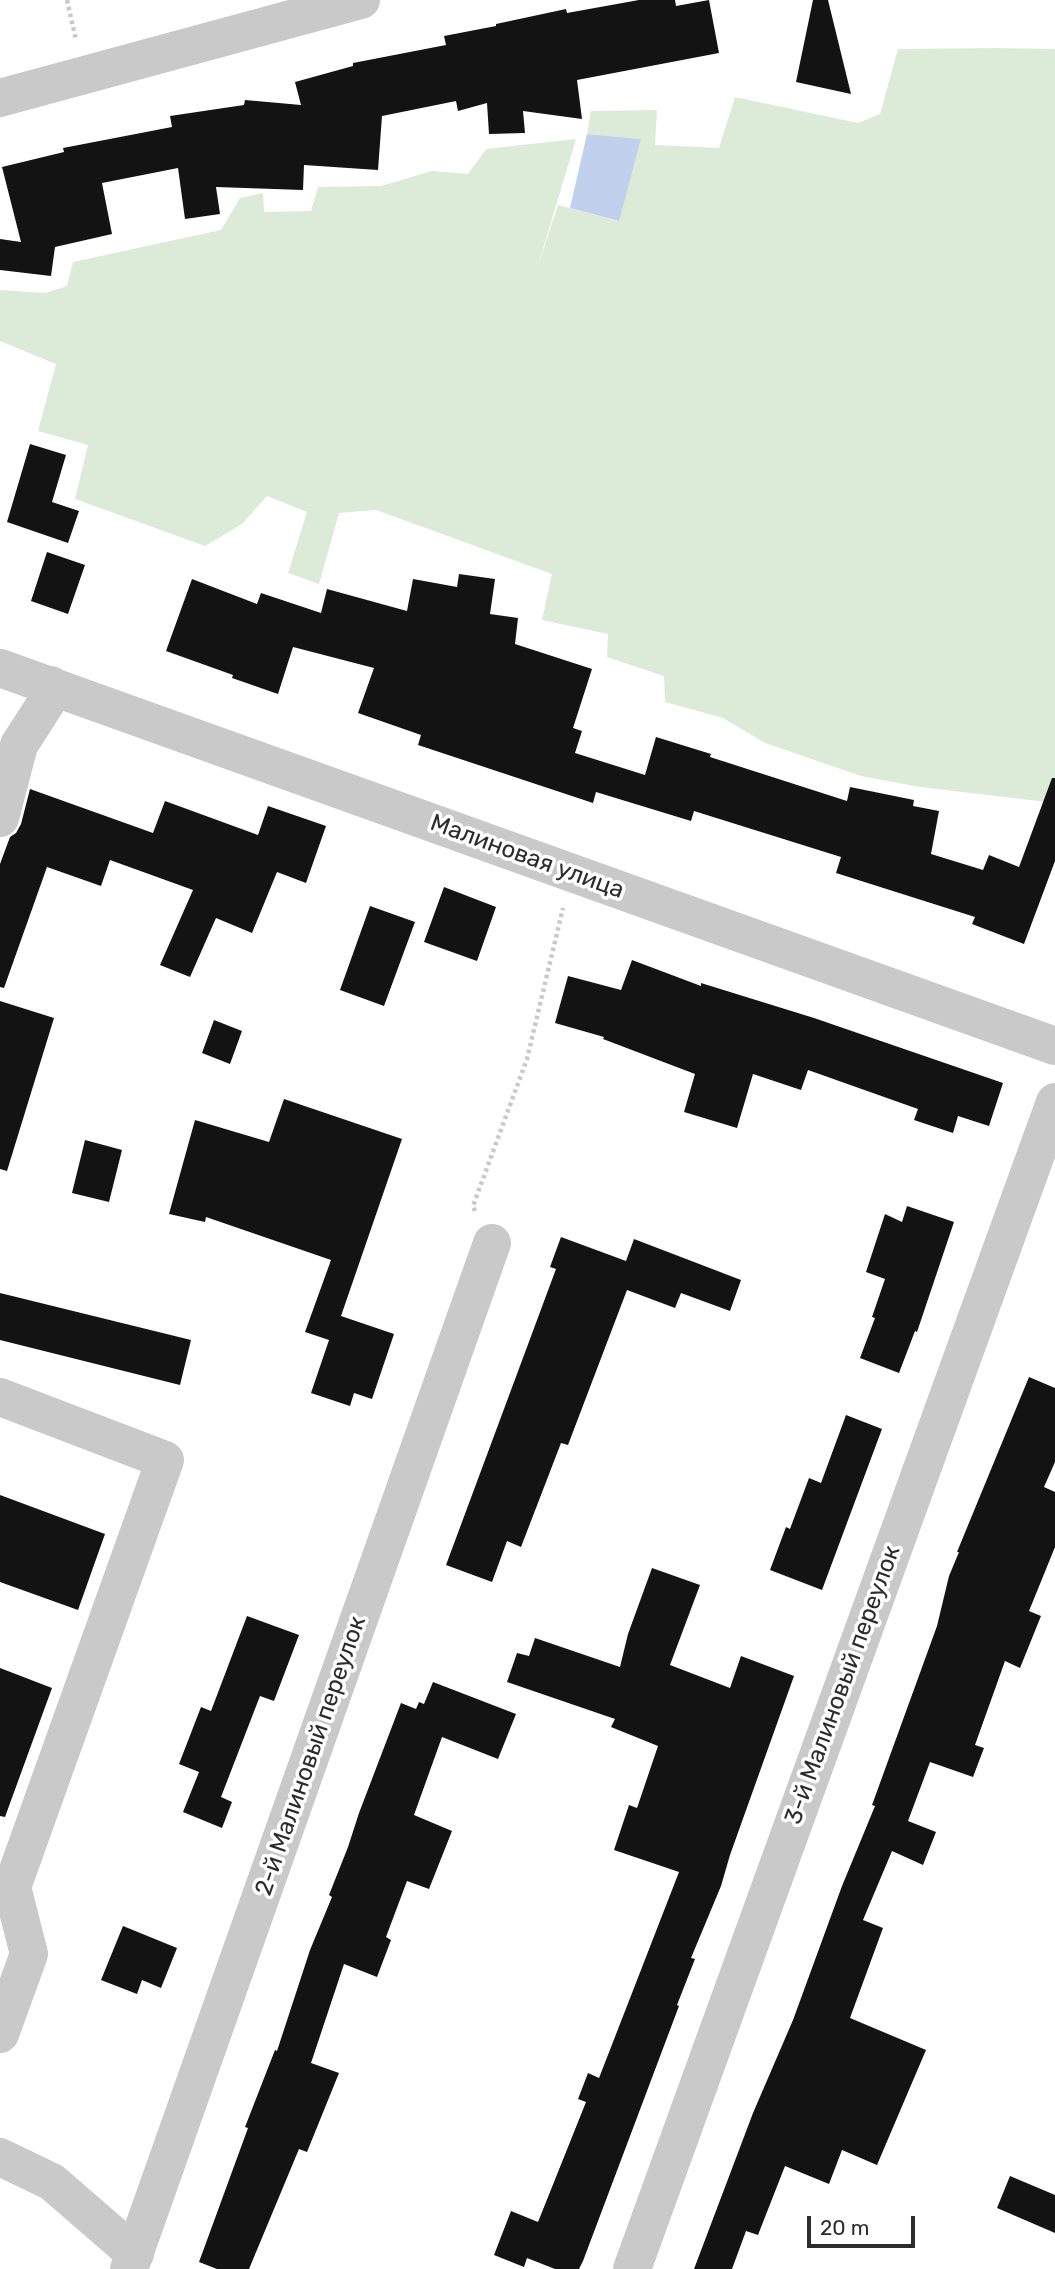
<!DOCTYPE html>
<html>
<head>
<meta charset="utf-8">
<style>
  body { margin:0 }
  #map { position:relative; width:1055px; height:2269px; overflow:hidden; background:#fff; font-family:Rubik,sans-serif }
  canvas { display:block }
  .scale { position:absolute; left:807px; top:2216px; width:108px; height:32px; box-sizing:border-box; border:4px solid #2c2c2c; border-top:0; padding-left:9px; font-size:21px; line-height:24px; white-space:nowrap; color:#2c2c2c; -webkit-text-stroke:5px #fff; paint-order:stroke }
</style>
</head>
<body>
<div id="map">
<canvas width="1055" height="2269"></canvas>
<div class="scale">20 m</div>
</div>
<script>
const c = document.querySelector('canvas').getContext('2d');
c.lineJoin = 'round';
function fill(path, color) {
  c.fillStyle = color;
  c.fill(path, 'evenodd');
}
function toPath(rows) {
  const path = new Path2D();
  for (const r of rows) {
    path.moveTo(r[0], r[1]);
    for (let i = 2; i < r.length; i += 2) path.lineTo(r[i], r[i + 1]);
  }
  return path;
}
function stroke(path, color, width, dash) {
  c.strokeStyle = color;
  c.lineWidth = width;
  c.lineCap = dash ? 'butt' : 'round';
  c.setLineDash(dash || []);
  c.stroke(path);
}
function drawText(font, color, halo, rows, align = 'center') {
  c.font = font + ' Rubik,sans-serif';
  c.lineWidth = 7;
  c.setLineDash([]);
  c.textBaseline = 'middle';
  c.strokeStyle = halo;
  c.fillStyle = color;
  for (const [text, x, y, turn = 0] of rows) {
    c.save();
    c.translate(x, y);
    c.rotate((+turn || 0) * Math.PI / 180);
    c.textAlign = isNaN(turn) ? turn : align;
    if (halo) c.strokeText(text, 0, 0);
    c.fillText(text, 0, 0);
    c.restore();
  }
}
const green = toPath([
  [997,48,1055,49,1055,803,920,787,861,776,765,743,723,718,665,702,664,676,607,657,608,634,542,620,552,574,376,510,339,513,319,584,288,573,307,512,267,496,242,524,205,546,75,499,88,445,38,431,56,364,0,341,0,290,45,293,67,286,73,262,221,230,240,198,263,193,264,212,311,211,318,187,381,186,432,171,468,174,486,149,576,139,537,269,558,205,618,221,641,139,587,134,591,111,657,110,655,145,719,148,735,97,858,123,880,114,898,49]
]);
const water = toPath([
  [587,134,641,139,619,221,570,208]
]);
const building = toPath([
  [639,0,675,0,676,6,709,0,719,53,577,80,582,119,523,111,525,133,489,134,487,103,458,111,456,101,382,116,378,170,304,165,303,190,216,187,220,214,185,219,178,168,102,183,112,234,55,247,51,276,0,270,0,239,21,242,2,167,64,152,63,148,172,127,170,116,244,105,245,100,301,105,295,82,353,66,353,63,446,45,444,36,496,26,496,24,566,9,567,13],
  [813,0,828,0,851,94,796,82],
  [30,444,66,455,52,502,79,511,68,543,7,522],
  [47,552,85,565,68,614,31,601],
  [459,574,495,579,490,614,518,618,515,644,592,669,573,728,582,731,575,753,645,775,656,737,711,754,710,757,847,801,850,787,914,800,913,806,939,811,931,854,983,870,989,855,1019,867,1052,778,1055,778,1055,861,1024,944,972,924,975,917,836,873,841,857,694,811,691,821,596,792,593,803,418,745,421,735,358,713,374,668,293,647,278,694,232,678,233,675,166,651,192,579,257,604,261,593,321,613,327,589,407,611,413,579,457,587],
  [30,789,153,833,165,801,258,835,268,806,326,826,306,883,277,872,252,933,216,918,190,977,160,965,193,890,110,860,101,886,47,867,4,988,0,987,0,864,10,837,16,833,21,824],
  [444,887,496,907,477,961,424,942],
  [370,906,415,922,384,1006,340,990],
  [632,960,701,986,701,983,814,1018,1003,1083,989,1126,958,1116,953,1133,914,1120,918,1109,808,1070,801,1090,753,1074,737,1128,684,1112,695,1074,603,1039,604,1037,555,1023,568,976,621,990],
  [0,1001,54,1018,7,1171,0,1169],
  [214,1020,242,1031,230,1064,202,1053],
  [284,1099,402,1139,341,1316,394,1334,372,1399,354,1393,350,1406,311,1393,329,1340,305,1332,331,1260,206,1217,205,1222,169,1214,195,1120,269,1142],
  [85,1140,122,1150,109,1202,72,1193],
  [907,1206,954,1222,917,1332,915,1331,899,1373,860,1358,875,1318,872,1317,885,1279,866,1272,885,1214,902,1222],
  [561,1237,626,1261,634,1239,741,1280,730,1311,681,1293,675,1308,627,1290,568,1445,561,1443,521,1547,507,1541,492,1582,446,1565,556,1269,550,1267],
  [0,1293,191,1340,180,1385,0,1340],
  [1029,1377,1055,1388,1055,1462,1044,1487,1055,1492,1055,1547,1029,1611,1041,1616,1020,1668,1005,1661,975,1745,984,1748,973,1777,930,1762,908,1821,936,1832,923,1865,892,1851,863,1920,883,1928,850,2018,926,2050,877,2165,842,2150,829,2184,785,2166,758,2235,746,2231,732,2269,694,2269,753,2113,793,2020,842,1886,875,1806,872,1805,937,1626,949,1576,959,1552,957,1552],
  [846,1415,882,1429,822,1590,770,1570,786,1527,790,1529,809,1478,821,1483],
  [0,1495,105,1534,78,1610,0,1582],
  [652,1568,700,1585,670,1665,730,1688,741,1656,794,1676,730,1855,721,1886,691,1958,695,1959,677,2005,679,2006,583,2261,579,2269,555,2269,527,2258,524,2267,494,2255,511,2211,538,2222,586,2102,578,2099,588,2073,599,2078,679,1872,614,1850,629,1805,637,1808,658,1746,611,1727,615,1719,507,1682,517,1653,529,1656,535,1638,620,1667,628,1634],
  [247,1616,299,1635,274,1701,260,1696,221,1797,232,1802,222,1828,183,1812,199,1772,179,1764,201,1707,211,1711],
  [0,1668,52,1688,5,1817,0,1816],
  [433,1682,516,1714,498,1759,442,1737,414,1815,452,1831,429,1889,407,1881,386,1937,391,1940,377,1977,344,1964,311,2063,339,2073,307,2152,299,2149,249,2269,217,2269,199,2262,248,2128,245,2127,275,2050,277,2051,310,1950,332,1897,329,1895,348,1847,359,1813,401,1703,416,1709,419,1702,424,1704],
  [123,1926,177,1948,161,1988,142,1980,137,1994,101,1980],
  [1010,2176,1055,2195,1055,2233,997,2208]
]);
const path = toPath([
  [67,0,76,40],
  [475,1211,473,1206,527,1059,563,908]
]);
const minor = toPath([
  [0,98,361,0],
  [0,668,1055,1046],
  [0,818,19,745,46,703,51,685],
  [0,1397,165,1460,12,1887,29,1954,0,2034],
  [0,2157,52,2182,135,2254],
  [129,2269,492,1243],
  [632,2269,1055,1102]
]);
const streetNames = [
  ["Малиновая улица",527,857,20],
  ["3-й Малиновый переулок",843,1685,-70],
  ["2-й Малиновый переулок",311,1756,-71]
];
fill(green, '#dcebd7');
fill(water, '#c1d0ed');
fill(building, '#131313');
stroke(path, '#c9c9c9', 4.5, [3.5, 3.5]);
stroke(minor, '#c9c9c9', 38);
drawText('24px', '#2c2c2c', '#fff', streetNames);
</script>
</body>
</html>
